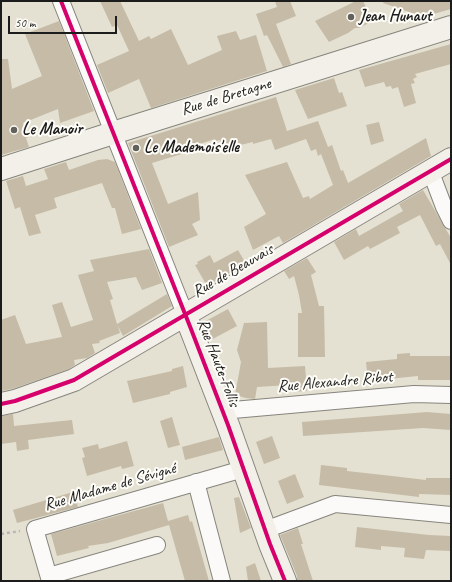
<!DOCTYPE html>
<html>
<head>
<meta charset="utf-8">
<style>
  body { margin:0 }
  #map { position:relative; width:452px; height:582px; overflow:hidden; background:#e4e1d2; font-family:Caveat,sans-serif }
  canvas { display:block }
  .frame { position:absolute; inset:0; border:2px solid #1c1c1c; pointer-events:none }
  .scale { position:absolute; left:8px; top:16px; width:109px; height:18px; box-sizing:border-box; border:2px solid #1c1c1c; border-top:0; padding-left:5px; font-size:12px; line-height:14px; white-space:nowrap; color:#1c1c1c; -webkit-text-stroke:3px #fdfcf7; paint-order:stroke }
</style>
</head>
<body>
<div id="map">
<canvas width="452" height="582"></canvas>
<div class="frame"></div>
<div class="scale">50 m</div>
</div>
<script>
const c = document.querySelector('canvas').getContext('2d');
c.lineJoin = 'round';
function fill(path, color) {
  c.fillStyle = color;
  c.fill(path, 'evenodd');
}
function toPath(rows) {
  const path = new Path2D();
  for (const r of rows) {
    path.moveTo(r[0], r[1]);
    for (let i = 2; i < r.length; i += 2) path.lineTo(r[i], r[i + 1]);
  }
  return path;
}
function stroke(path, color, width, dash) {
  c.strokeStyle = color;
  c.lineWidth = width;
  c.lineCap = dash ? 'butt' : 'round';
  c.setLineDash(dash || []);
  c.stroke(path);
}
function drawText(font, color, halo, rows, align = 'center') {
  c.font = font + ' Caveat,sans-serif';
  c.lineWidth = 4;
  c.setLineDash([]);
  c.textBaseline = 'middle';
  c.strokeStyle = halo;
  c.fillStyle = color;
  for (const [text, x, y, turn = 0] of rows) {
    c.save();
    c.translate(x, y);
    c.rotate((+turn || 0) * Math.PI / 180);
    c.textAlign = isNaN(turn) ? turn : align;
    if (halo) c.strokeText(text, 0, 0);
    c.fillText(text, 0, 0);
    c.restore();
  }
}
const building = toPath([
  [100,1,120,1,139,41,149,36,151,39,171,29,188,65,222,50,217,36,236,31,240,40,256,35,267,71,151,108,139,79,108,93,97,65,129,51,117,25,112,27],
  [275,1,290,1,296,16,276,24,291,64,283,67,267,35,264,36,256,14,277,7],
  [356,1,363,1,373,21,359,28,355,28,348,33,329,42,315,21],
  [384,1,451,1,451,9,430,15,418,15,383,3],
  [59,21,94,111,60,123,58,109,23,123,29,137,26,138,29,147,1,155,1,59,8,59,12,89,42,76,25,34],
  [451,44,451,64,415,74,417,77,413,79,415,83,411,84,416,103,404,107,398,87,392,89,391,86,386,87,384,82,365,87,359,70],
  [334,78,339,93,342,92,347,106,308,119,295,90],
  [276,97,287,131,318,121,328,147,332,145,341,171,343,170,348,183,426,138,431,156,283,243,279,236,253,250,244,227,266,214,245,175,287,162,303,198,309,196,310,199,333,185,321,154,318,156,316,149,311,151,306,139,275,150,271,139,253,144,253,142,223,149,220,140,216,141,215,139,181,150,185,153,152,163,168,204,198,192,200,220,192,224,198,235,169,247,128,143],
  [379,122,384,141,371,145,366,125],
  [107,159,115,162,141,229,122,234,115,208,112,208,102,183,54,198,57,208,35,215,41,233,29,236,20,207,15,209,6,181,23,176,26,186,48,179,44,169,66,162,69,170,98,160],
  [423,190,451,238,451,265,440,244,436,246,420,215,397,227,400,233,370,249,368,246,344,260,334,242,356,229,359,236,403,211,399,204],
  [149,249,162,283,142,290,136,277,107,282,113,299,110,300,117,324,167,294,172,306,123,336,118,326,120,333,99,341,100,343,92,344,95,353,87,358,74,360,75,365,69,369,12,389,1,391,1,320,15,315,26,344,62,337,52,305,62,302,71,327,93,320,78,275,94,271,90,260],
  [238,250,246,264,207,286,195,265,198,264,197,262,210,255,214,263],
  [307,258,316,272,311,275,319,306,324,306,325,357,298,357,298,313,302,313,299,295,294,276,289,279,284,271],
  [228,309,237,326,209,341,202,323],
  [267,322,268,368,305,366,307,391,289,392,288,385,257,387,255,399,246,398,235,395,241,362,237,350,244,323],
  [410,353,410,356,451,356,451,380,418,380,418,376,368,381,366,362,397,359,397,354],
  [183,366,187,387,170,392,170,394,133,403,127,381,172,371,172,369],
  [427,412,451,414,451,430,423,428,303,436,302,422],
  [13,414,14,426,72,420,74,434,28,440,29,449,17,451,16,442,1,444,1,416],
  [172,417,180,445,168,448,160,421],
  [272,436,280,458,264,464,256,442],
  [219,437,223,450,185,460,182,447],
  [127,441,134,466,122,469,121,466,87,476,82,458,85,457,82,448,98,444,99,449],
  [321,465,347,468,347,471,392,476,426,480,426,478,451,478,451,495,419,494,419,497,319,485],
  [295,474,304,497,287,504,278,481],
  [73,492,78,507,17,523,13,510],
  [239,497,251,528,240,533,234,498],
  [163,503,168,521,188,515,190,522,192,521,209,581,185,581,169,525,108,543,88,546,89,548,57,556,51,534],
  [357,527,429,535,451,536,451,551,426,550,424,559,404,557,405,548,381,546,381,550,355,547],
  [298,528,303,544,301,544,313,581,297,581,297,576,280,535],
  [255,563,261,581,248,581,246,567]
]);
const path = toPath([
  [1,534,20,531]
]);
const street = toPath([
  [61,1,185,314],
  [430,170,444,207,451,221],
  [223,412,233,410,414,394,451,395],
  [196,482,222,581],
  [265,530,335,504,451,515],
  [49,576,157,545],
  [50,581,35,529,243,469]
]);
const secondary = toPath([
  [1,169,113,133,451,27],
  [185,314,228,425,270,544,285,581],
  [1,404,15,401,74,380,451,159]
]);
const cycleway = toPath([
  [61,1,191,329,228,425,270,544,285,581],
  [1,404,15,401,74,380,451,159]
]);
const markers = [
  [351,17,4,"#62615c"],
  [14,130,4,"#62615c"],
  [136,148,4,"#62615c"]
];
const poiNames = [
  ["Jean Hunaut",359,17],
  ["Le Manoir",22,130],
  ["Le Mademois'elle",144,148]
];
const streetNames = [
  ["Rue de Bretagne",226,97,-17],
  ["Rue de Beauvais",233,271,-30],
  ["Rue Haute-Follis",218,363,69],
  ["Rue Alexandre Ribot",335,382,-5],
  ["Rue Madame de Sévigné",110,487,-16]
];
fill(building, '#c6bba7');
stroke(street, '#86857d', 18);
stroke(secondary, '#86857d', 24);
stroke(path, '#b8b7b5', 2.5, [3, 3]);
stroke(street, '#fbfaf8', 16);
stroke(secondary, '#f3f0ea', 22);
stroke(cycleway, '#d6006c', 4);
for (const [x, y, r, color] of markers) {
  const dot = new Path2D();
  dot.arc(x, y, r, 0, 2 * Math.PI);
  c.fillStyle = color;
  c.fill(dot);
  stroke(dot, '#fdfcf7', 1.5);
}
drawText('bold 17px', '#1c1c1c', '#fdfcf7', poiNames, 'left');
drawText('17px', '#1c1c1c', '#fdfcf7', streetNames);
</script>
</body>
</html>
